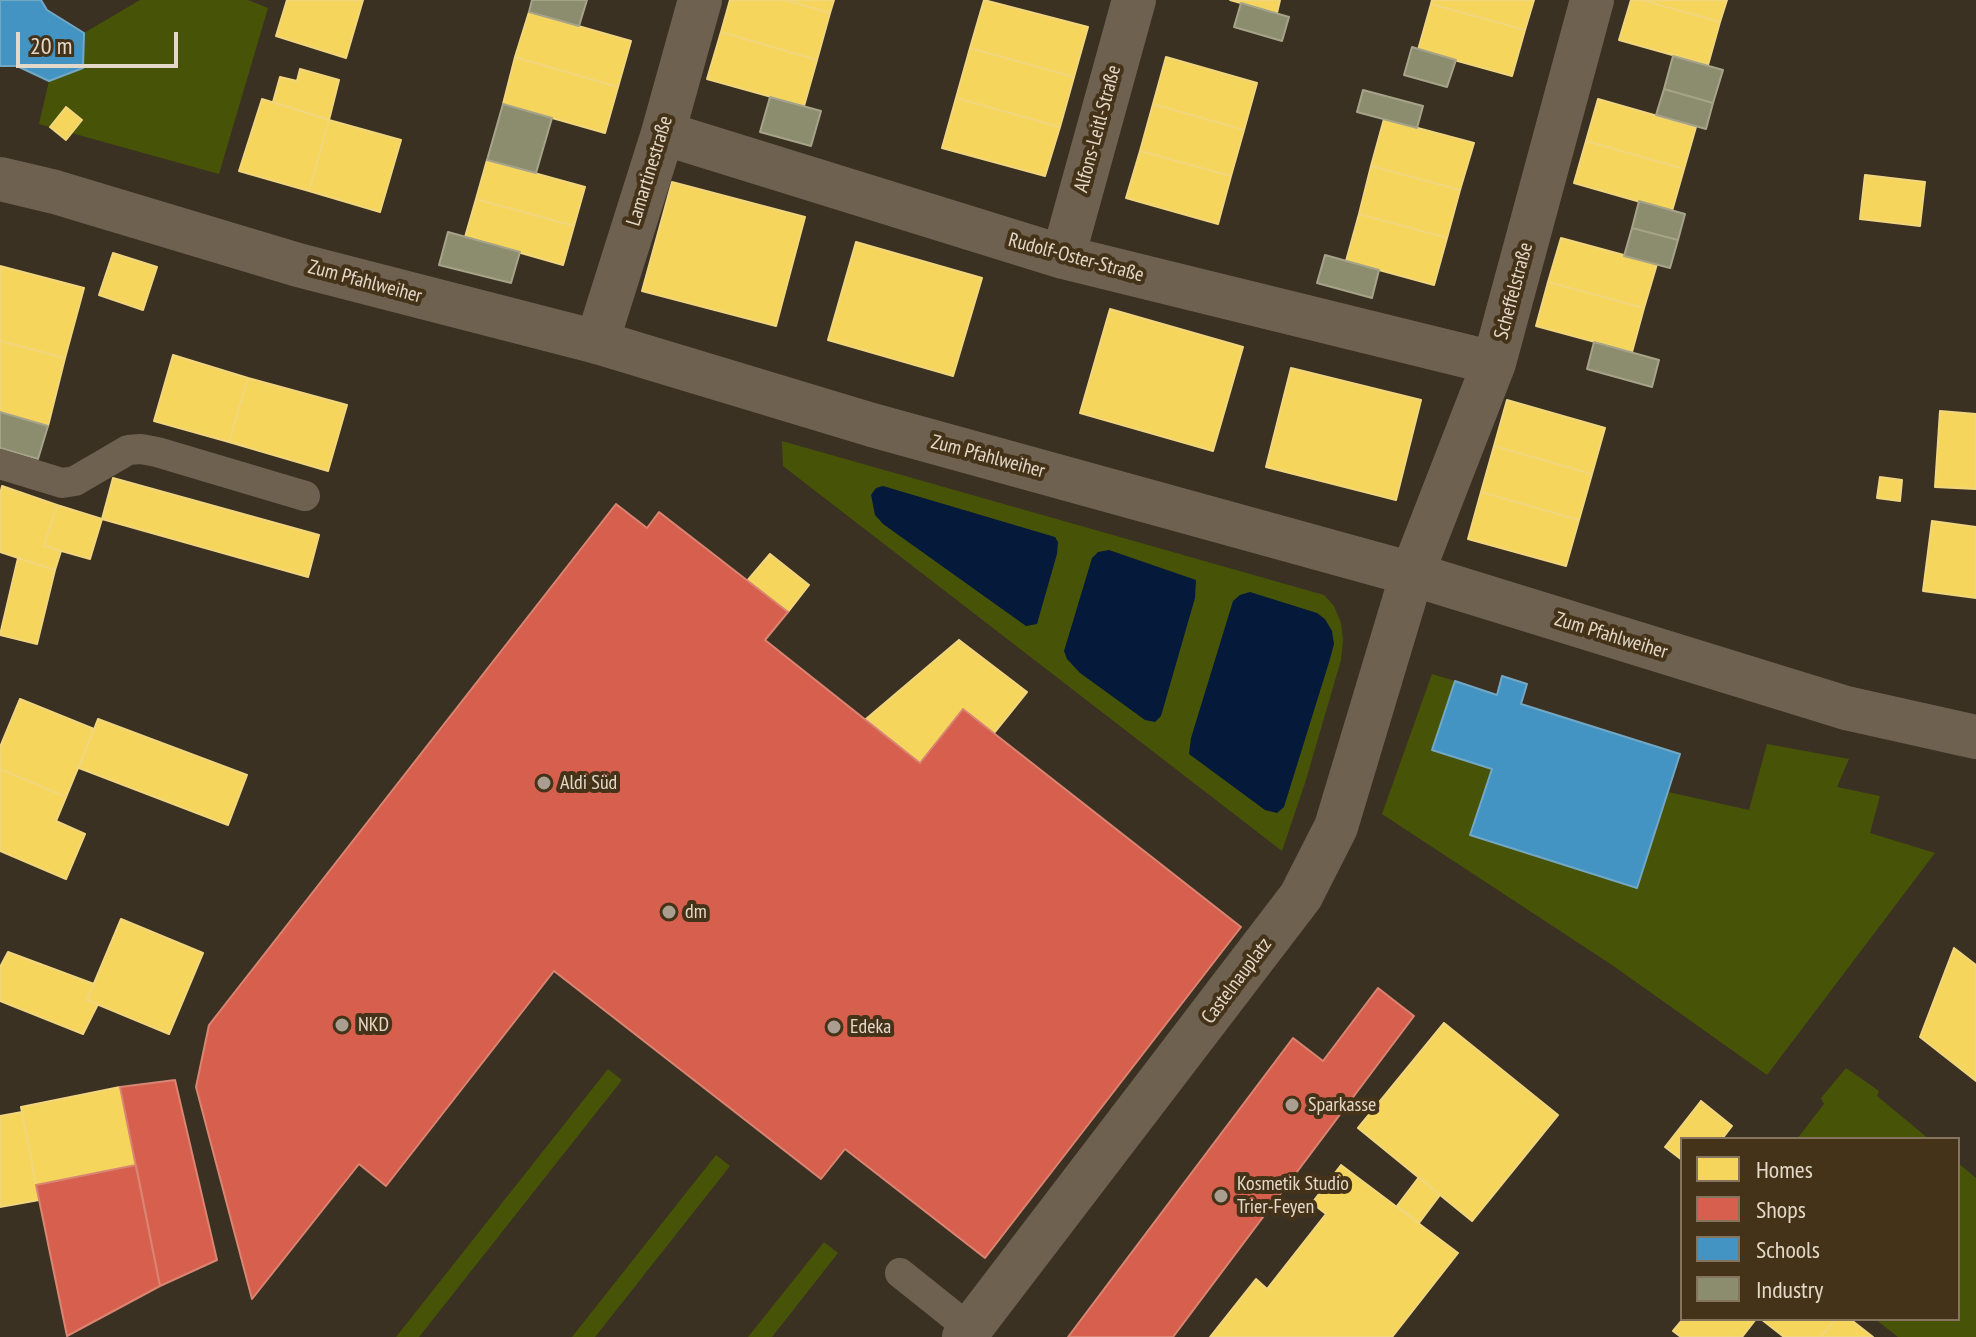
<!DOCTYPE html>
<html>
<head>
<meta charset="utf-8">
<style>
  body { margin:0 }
  #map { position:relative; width:1976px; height:1337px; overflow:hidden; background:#3b3123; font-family:"PT Sans Narrow",sans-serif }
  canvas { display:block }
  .legend { position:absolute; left:1680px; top:1137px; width:280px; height:184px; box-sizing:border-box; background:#453319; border:2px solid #85755f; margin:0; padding:10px 14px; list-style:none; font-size:24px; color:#e4d9c9 }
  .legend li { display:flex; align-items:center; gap:16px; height:40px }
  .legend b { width:40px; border:2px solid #85755f }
  .scale { position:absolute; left:16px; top:32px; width:162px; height:36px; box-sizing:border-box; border:4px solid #e4d9c9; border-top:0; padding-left:10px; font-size:24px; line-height:28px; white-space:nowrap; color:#e4d9c9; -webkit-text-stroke:6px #453319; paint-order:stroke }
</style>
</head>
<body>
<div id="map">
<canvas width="1976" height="1337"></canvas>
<ul class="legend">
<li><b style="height:22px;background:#f6d55c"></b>Homes</li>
<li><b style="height:22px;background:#d6604d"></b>Shops</li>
<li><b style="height:22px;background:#4393c3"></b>Schools</li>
<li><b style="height:22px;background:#8c8c6e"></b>Industry</li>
</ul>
<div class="scale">20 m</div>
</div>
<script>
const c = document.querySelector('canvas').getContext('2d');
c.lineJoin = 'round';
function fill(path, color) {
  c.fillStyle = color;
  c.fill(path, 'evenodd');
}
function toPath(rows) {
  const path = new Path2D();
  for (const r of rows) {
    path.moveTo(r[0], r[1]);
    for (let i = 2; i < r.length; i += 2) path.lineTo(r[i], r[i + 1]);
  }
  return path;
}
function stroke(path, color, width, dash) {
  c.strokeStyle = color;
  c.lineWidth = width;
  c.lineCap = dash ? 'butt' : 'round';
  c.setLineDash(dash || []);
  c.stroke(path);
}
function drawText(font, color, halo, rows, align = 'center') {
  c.font = font + ' "PT Sans Narrow",sans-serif';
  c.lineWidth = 8;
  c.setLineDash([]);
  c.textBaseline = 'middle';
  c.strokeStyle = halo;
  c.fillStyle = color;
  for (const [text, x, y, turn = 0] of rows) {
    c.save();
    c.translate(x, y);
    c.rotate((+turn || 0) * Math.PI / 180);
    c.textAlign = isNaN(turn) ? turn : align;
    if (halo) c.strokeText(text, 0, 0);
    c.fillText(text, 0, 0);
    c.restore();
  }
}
const green = toPath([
  [140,0,248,0,268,8,219,174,39,124,49,81,83,68,84,33],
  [782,441,1324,595,1334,606,1341,623,1343,640,1341,660,1305,783,1282,851,783,466],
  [1432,674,1455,681,1432,750,1492,769,1470,835,1636,888,1668,792,1749,810,1767,744,1849,759,1837,787,1880,796,1870,833,1935,853,1767,1075,1612,965,1382,814],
  [1846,1068,1879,1091,1877,1096,1929,1139,1797,1139,1824,1104,1821,1098],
  [608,1069,622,1080,419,1337,396,1337],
  [716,1155,730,1166,595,1337,572,1337],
  [1958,1163,1976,1178,1976,1337,1898,1337,1875,1319,1958,1319],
  [824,1242,838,1253,772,1337,748,1337]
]);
const water = toPath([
  [883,486,1055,537,1058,542,1057,554,1037,624,1026,626,883,524,875,515,871,495,876,488],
  [1109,550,1196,580,1195,598,1161,716,1155,722,1145,720,1080,673,1067,659,1064,651,1092,558,1098,552],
  [1250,592,1317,613,1325,619,1332,631,1334,644,1330,659,1284,807,1277,813,1265,810,1189,754,1191,738,1233,601,1240,595]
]);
const homes = toPath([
  [287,0,363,0,346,58,276,36,287,0],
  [730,0,785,0,830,13,817,60,721,32,730,0],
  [785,0,834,0,830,13,785,0],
  [984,0,1088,27,1074,77,970,48,984,0],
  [1230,0,1280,0,1277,13,1230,0],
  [1432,0,1534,0,1525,30,1431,4,1432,0],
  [1631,0,1642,0,1720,22,1708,65,1619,40,1631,0],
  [1642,0,1727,0,1720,22,1642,0],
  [1431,4,1525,30,1512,76,1418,50,1431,4],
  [529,12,631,41,618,87,515,57,529,12],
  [721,32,817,60,804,106,707,79,721,32],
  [970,48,1074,77,1060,127,956,98,970,48],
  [515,57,618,87,605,133,503,104,515,57],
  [1166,57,1257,83,1244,130,1153,104,1166,57],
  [300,69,339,80,329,120,273,102,280,77,297,81,300,69],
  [956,98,1060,127,1045,176,942,148,956,98],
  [262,99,329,120,309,191,239,171,262,99],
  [1598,99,1696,127,1684,169,1586,141,1598,99],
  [1153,104,1244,130,1231,176,1140,151,1153,104],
  [66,107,82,120,66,140,50,127,66,107],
  [1384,119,1474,143,1460,190,1371,166,1384,119],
  [329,120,401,140,380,212,309,191,329,120],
  [1586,141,1684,169,1672,211,1574,183,1586,141],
  [1140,151,1231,176,1218,224,1126,198,1140,151],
  [487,160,585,187,574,226,476,199,487,160],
  [1371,166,1460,190,1447,238,1359,214,1371,166],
  [1865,175,1925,182,1920,226,1860,219,1865,175],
  [672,182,805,217,776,326,642,291,672,182],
  [476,199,574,226,563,265,465,237,476,199],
  [1359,214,1447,238,1434,285,1346,261,1359,214],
  [1561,238,1657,264,1644,308,1548,282,1561,238],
  [856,242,982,278,953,376,828,340,856,242],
  [113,253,157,267,143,310,99,295,113,253],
  [0,266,84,288,65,358,0,341,0,266],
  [1548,282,1644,308,1632,352,1536,326,1548,282],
  [1110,309,1243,347,1213,451,1080,413,1110,309],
  [0,341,65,358,48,426,0,412,0,341],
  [173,355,248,378,229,442,154,421,173,355],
  [1291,368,1421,400,1396,500,1266,467,1291,368],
  [248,378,347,405,328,471,229,442,248,378],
  [1507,400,1605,428,1592,474,1494,446,1507,400],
  [1940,411,1976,414,1976,489,1935,487,1940,411],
  [1494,446,1592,474,1579,520,1481,492,1494,446],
  [1880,477,1902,480,1900,501,1877,498,1880,477],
  [113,478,319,535,308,577,102,519,113,478],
  [2,486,57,505,44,546,61,551,55,570,0,552,0,494,2,486],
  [1481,492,1579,520,1566,566,1468,539,1481,492],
  [57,505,102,519,90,559,44,546,57,505],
  [1932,521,1976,527,1976,598,1923,591,1932,521],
  [770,554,809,585,788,612,747,581,770,554],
  [18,558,55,570,37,644,0,635,18,558],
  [959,640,1027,692,994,733,963,709,920,763,866,719,959,640],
  [20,699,94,729,66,797,0,769,0,747,20,699],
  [98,719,247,775,228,825,79,768,98,719],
  [0,769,66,797,56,821,85,834,66,879,0,851,0,769],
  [121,919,203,953,169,1034,87,1000,121,919],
  [1954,948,1976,965,1976,1081,1920,1037,1954,948],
  [8,952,94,984,87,1000,98,1004,83,1034,0,1001,0,967,8,952],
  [1444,1023,1558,1115,1472,1221,1358,1128,1444,1023],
  [120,1087,136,1165,36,1185,21,1107,120,1087],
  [1701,1101,1732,1126,1722,1139,1682,1139,1682,1160,1665,1147,1701,1101],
  [22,1112,39,1200,0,1207,0,1116,22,1112],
  [1341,1165,1458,1253,1392,1337,1210,1337,1256,1279,1267,1289,1326,1214,1312,1203,1341,1165],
  [1419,1177,1440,1195,1419,1223,1397,1206,1419,1177],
  [1683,1319,1756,1319,1742,1337,1681,1337,1673,1331,1683,1319],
  [1761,1319,1835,1319,1821,1337,1784,1337,1761,1319],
  [1835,1319,1850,1319,1873,1337,1821,1337,1835,1319]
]);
const shops = toPath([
  [616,504,647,528,659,512,788,612,765,640,920,763,963,709,1241,927,985,1258,845,1149,821,1179,554,971,386,1186,359,1164,252,1299,196,1087,209,1025,616,504],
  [1378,988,1414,1016,1173,1337,1068,1337,1293,1038,1323,1061,1378,988],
  [175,1080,217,1260,160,1286,120,1087,175,1080],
  [136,1165,160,1286,67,1336,36,1185,136,1165]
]);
const schools = toPath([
  [0,0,41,0,47,10,84,33,83,68,49,81,17,66,0,66,0,0],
  [1502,676,1527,684,1521,704,1680,754,1637,888,1470,835,1492,769,1432,750,1455,681,1497,695,1502,676]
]);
const industry = toPath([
  [532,0,587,0,579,26,529,12,532,0],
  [1241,3,1289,17,1282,41,1234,27,1241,3],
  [1412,47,1456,60,1447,87,1404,75,1412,47],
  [1673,56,1723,70,1713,103,1664,89,1673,56],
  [1664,89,1713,103,1706,129,1656,115,1664,89],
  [1363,90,1423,106,1417,128,1357,112,1363,90],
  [770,97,821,111,811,146,760,132,770,97],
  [503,104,552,118,536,173,487,160,503,104],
  [1639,201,1685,214,1678,240,1632,228,1639,201],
  [1632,228,1678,240,1670,268,1624,256,1632,228],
  [448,232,520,252,511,283,439,265,448,232],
  [1325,255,1379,270,1372,298,1317,283,1325,255],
  [1594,342,1659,360,1652,387,1587,369,1594,342],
  [0,412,48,426,38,459,0,448,0,412]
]);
const service = toPath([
  [0,464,62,483,75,481,128,450,141,449,157,452,305,496],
  [900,1273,970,1329]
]);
const minor = toPath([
  [663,133,1063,257,1494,363],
  [1063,257,1134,0],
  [597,342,663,133,700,0],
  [964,1337,1301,896,1336,827,1412,574,1494,363,1592,0]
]);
const tertiary = toPath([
  [0,179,55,192,298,265,597,342,872,425,1412,574,1846,708,1976,737]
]);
const markers = [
  [544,783,8,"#a99e8f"],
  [669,912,8,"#a99e8f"],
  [342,1025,8,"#a99e8f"],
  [834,1027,8,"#a99e8f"],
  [1292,1105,8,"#a99e8f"],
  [1221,1196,8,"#a99e8f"]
];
const streetNames = [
  ["Alfons-Leitl-Straße",1098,129,-75],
  ["Lamartinestraße",650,171,-73],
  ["Rudolf-Oster-Straße",1076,258,15],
  ["Zum Pfahlweiher",365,282,15],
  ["Scheffelstraße",1514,291,-75],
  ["Zum Pfahlweiher",988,457,15],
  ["Zum Pfahlweiher",1611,636,17],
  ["Castelnauplatz",1237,981,-53]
];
const poiNames = [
  ["Aldi Süd",560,783],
  ["dm",685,912],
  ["NKD",358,1025],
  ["Edeka",850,1027],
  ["Sparkasse",1308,1105],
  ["Kosmetik Studio",1237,1184],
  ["Trier-Feyen",1237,1207]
];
fill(green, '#475407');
fill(water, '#051a3b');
fill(homes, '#f6d55c');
stroke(homes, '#f1d67d', 2);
fill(shops, '#d6604d');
stroke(shops, '#da8472', 2);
fill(schools, '#4393c3');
stroke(schools, '#73a8c5', 2);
fill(industry, '#8c8c6e');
stroke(industry, '#a6a389', 2);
stroke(service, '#6e6150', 30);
stroke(minor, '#6e6150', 44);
stroke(tertiary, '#6e6150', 44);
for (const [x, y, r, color] of markers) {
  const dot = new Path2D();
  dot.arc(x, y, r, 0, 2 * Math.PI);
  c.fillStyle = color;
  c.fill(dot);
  stroke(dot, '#453319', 3);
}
drawText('20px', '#e4d9c9', '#453319', streetNames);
drawText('20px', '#e4d9c9', '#453319', poiNames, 'left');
</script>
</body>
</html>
